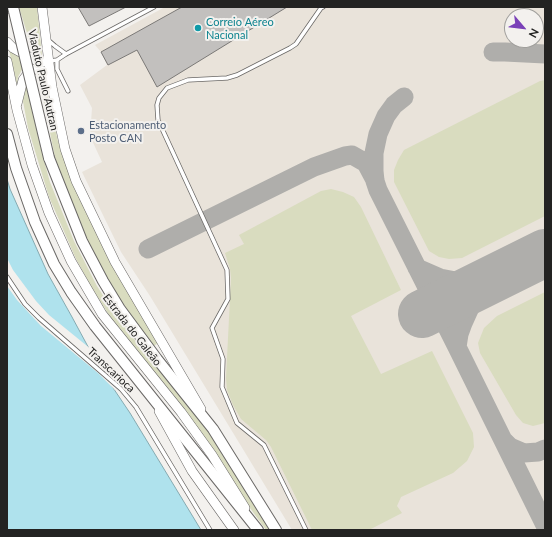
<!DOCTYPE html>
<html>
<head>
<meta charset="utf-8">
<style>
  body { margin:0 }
  #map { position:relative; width:552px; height:537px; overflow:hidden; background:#f3f1ee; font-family:Lato,sans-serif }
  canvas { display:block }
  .frame { position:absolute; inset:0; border:8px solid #232322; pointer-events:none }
  .north { position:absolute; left:504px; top:8px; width:40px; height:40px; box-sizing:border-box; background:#f3f1ee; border:1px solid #a09f9c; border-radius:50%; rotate:118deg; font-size:11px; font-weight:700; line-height:16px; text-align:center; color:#232322 }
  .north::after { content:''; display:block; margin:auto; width:14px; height:18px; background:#7a41b8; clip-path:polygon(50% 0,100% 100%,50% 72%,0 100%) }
</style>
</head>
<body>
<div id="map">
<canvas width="552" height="537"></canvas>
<div class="frame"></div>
<div class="north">N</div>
</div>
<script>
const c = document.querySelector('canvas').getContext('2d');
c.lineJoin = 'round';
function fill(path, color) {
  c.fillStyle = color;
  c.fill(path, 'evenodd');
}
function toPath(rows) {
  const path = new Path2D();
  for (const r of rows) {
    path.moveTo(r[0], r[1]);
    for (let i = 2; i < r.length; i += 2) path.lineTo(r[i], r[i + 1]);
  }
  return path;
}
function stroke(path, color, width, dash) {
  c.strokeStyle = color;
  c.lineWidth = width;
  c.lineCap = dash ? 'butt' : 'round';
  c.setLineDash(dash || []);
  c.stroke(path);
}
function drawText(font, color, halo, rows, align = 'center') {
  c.font = font + ' Lato,sans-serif';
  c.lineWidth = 4;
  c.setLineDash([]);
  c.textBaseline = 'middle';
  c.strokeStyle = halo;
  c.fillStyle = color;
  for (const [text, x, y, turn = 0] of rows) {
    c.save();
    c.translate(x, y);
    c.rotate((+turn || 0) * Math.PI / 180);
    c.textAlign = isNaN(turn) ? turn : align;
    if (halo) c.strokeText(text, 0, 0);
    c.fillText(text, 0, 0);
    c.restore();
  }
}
const built = toPath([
  [165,7,545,7,545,530,292,530,150,296,121,252,82,172,102,162,90,136,92,108,80,85,107,65,101,52,95,45],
  [512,16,536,16,536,40,512,40]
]);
const green = toPath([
  [19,7,37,7,42,55,33,53],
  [9,50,10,50,21,59,23,68,18,77,17,85],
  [38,74,42,75,44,79,58,141,86,212,128,293,158,343,154,346,115,293,92,252,78,220,56,162],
  [545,80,545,216,462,258,449,259,439,257,429,251,394,182,394,170,398,160,404,150,540,81],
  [26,83,43,157,50,182,74,241,97,286,113,311,141,348,183,398,211,434,270,530,266,530,247,504,173,395,111,318,93,290,76,259,49,197,28,128,22,96],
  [331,189,343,192,354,197,361,207,401,290,351,316,381,374,432,351,473,433,474,447,467,461,453,473,401,497,397,506,402,513,369,530,312,530,271,447,266,440,241,419,233,405,227,390,226,378,231,278,230,269,225,253,244,244,239,235,321,191],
  [545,292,545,423,533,426,523,423,516,415,480,353,478,343,484,328,497,316]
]);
const water = toPath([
  [7,179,10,189,48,274,72,317,99,367,130,413,201,530,7,530,7,179]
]);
const pier = toPath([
  [7,258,13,270,36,301,49,315,92,350,101,366,116,389,115,390,98,373,41,326,17,300,7,286]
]);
const taxiway = toPath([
  [493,52,505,52,545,54],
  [404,97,394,105,386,116,378,134,374,153,374,171,375,181,378,190,457,347,545,525],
  [148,249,314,167,345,156,352,155,366,163,375,180],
  [417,268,440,278,466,283,487,280,504,273],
  [457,347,459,334,463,323,472,303,485,286,496,278],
  [504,441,510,447,524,453,538,452,545,449]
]);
const runway = toPath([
  [422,314,545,253]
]);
const building = toPath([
  [78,7,126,7,89,26,78,7],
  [182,7,287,7,157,87,137,50,108,65,101,52,182,7]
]);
const service = toPath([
  [48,40,55,46,66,54],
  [57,60,57,69,68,91],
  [50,61,57,60,66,54,154,7],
  [7,277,25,304,39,318,121,389,136,407,210,530],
  [306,530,264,445,237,423,222,387,223,359,212,328,228,299,227,270,158,120,157,105,159,98,167,88,188,80,227,78,237,75,290,48,296,44,321,8,323,7]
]);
const tertiary = toPath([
  [42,7,52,87,65,149,76,181,115,262,201,409],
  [7,9,8,7],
  [7,42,13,48,33,59,41,62,49,61],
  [7,61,17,110,32,165,49,213,71,261,102,314,181,412,212,455,245,508],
  [17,104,23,80,29,72,35,69,39,69,45,72,50,78],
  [159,411,192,471,234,530]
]);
const secondary = toPath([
  [7,134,16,168,35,222,54,264,71,292,95,326,258,530],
  [49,158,82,241,103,281,120,309,157,359,213,429,276,530]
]);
const secondaryBridge = toPath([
  [13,7,49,158]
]);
const markers = [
  [198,28,4,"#0f9aa8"],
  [81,131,4,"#5c6f8a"]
];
const cultureNames = [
  ["Correio Aéreo",206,22],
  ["Nacional",206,35]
];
const streetNames = [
  ["Viaduto Paulo Autran",43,80,77],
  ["Estrada do Galeão",132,330,52],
  ["Transcarioca",111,370,43]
];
const serviceNames = [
  ["Estacionamento",89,125],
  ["Posto CAN",89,138]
];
fill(built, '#e9e3da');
fill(green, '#d9dcbf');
fill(water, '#afe2ed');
stroke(water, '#85a9b0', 1);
fill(pier, '#f3f1ee');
stroke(taxiway, '#afaeab', 19);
stroke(runway, '#afaeab', 48);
fill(building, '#c2c0be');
stroke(building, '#7b7977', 1);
stroke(service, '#6a6866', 5);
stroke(tertiary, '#6a6866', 10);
stroke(secondary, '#6a6866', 12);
stroke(service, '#fff', 3.5);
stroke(tertiary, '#fff', 9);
stroke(secondary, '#fff', 10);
stroke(secondaryBridge, '#6a6866', 12, []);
stroke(secondaryBridge, '#fff', 10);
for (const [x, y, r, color] of markers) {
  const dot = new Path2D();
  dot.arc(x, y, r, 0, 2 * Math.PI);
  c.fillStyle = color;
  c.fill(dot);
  stroke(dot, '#f3f1ee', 1.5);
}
drawText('11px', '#0d838f', '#f3f1ee', cultureNames, 'left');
drawText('11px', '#232322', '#f3f1ee', streetNames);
drawText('11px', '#4e5e75', '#f3f1ee', serviceNames, 'left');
</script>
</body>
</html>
